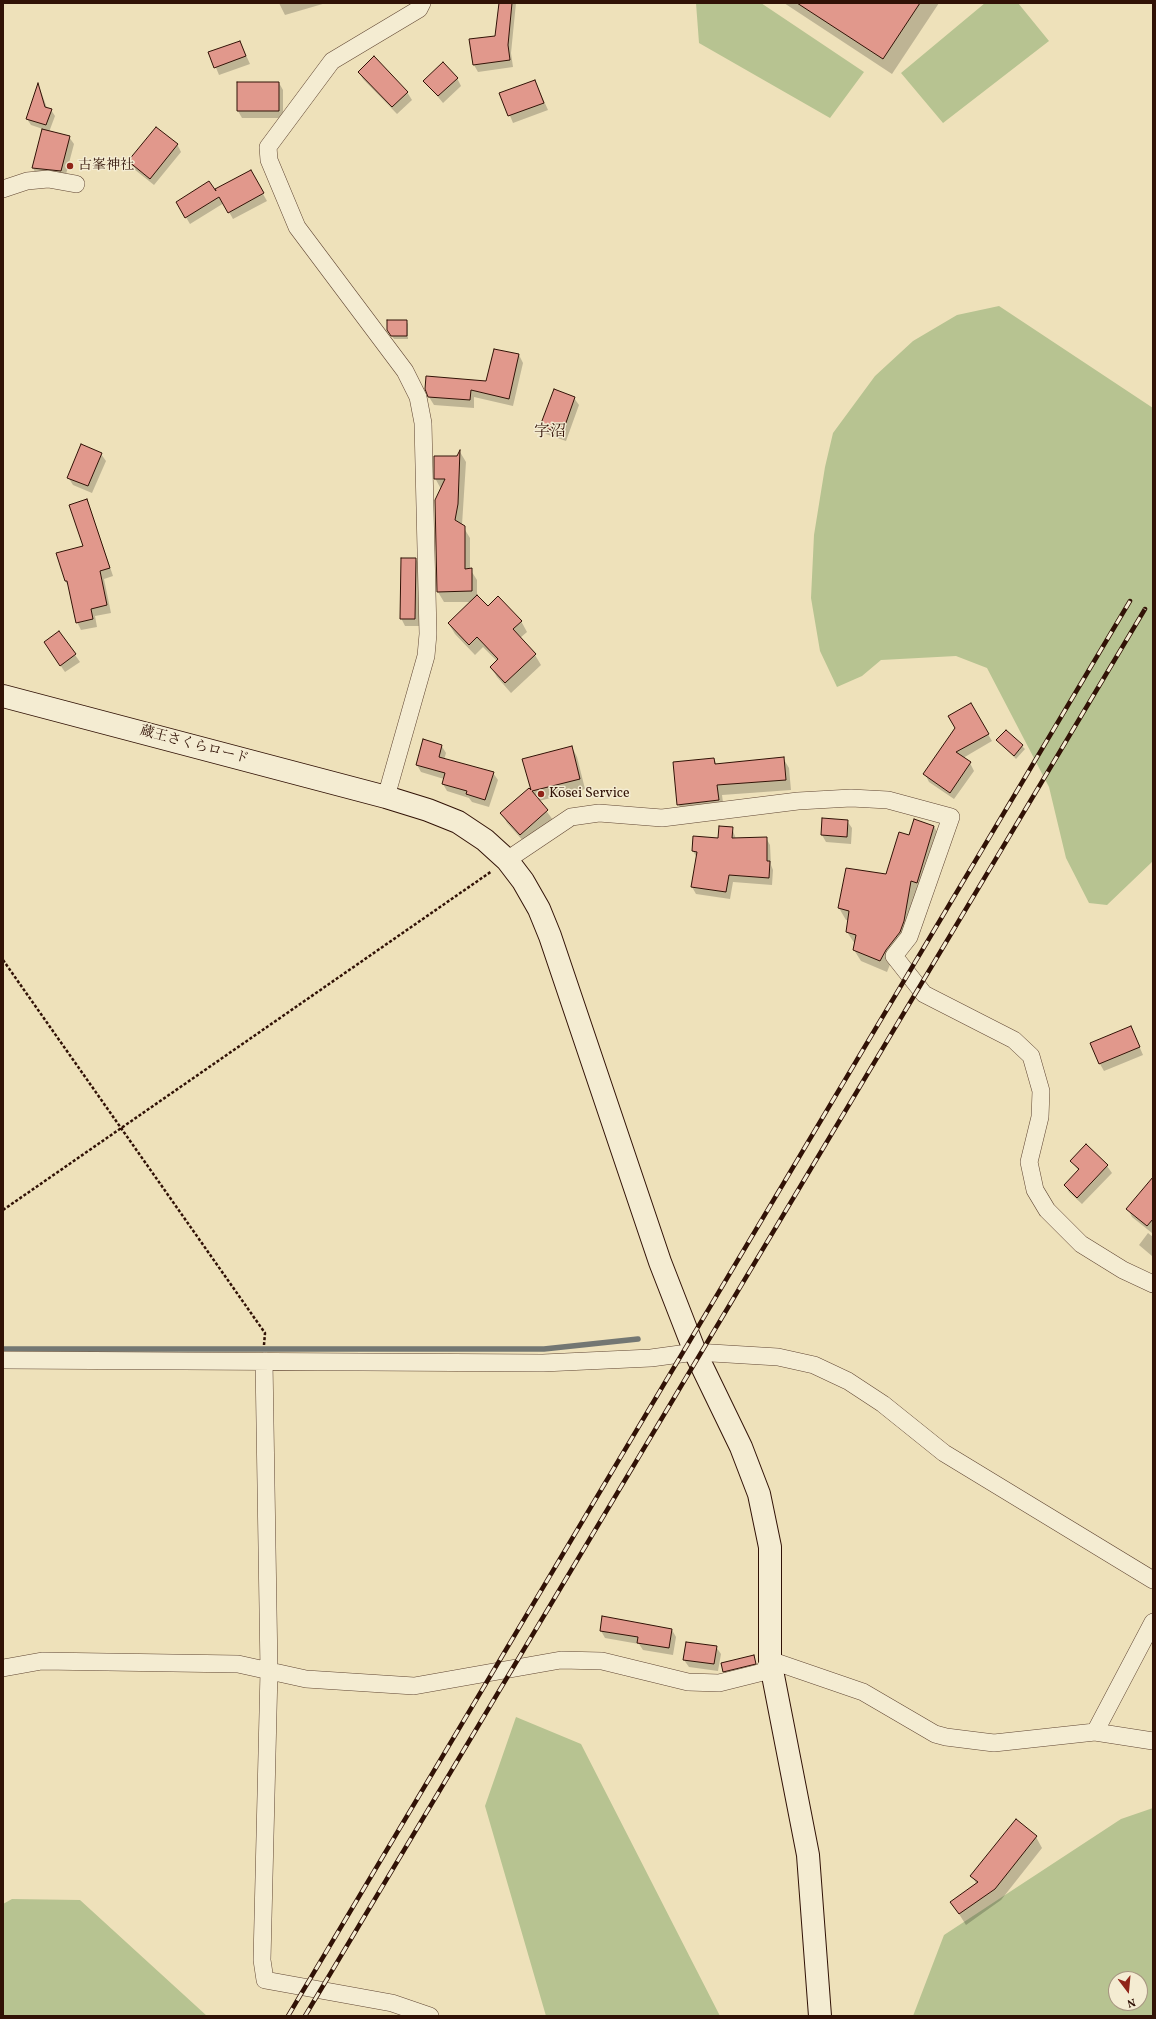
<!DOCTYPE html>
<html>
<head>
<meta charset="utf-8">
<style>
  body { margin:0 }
  #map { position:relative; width:1156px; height:2019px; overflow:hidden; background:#eee1ba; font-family:Vollkorn,serif }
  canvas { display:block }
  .frame { position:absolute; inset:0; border:4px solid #311206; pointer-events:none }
  .north { position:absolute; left:1108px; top:1971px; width:40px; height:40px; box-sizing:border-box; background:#f4ecd2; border:1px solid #a69580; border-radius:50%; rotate:164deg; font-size:11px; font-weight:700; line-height:16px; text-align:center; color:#311206 }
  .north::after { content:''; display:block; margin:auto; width:14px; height:18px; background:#8f2418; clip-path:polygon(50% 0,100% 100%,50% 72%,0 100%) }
</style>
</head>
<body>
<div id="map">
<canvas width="1156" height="2019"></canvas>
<div class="frame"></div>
<div class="north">N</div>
</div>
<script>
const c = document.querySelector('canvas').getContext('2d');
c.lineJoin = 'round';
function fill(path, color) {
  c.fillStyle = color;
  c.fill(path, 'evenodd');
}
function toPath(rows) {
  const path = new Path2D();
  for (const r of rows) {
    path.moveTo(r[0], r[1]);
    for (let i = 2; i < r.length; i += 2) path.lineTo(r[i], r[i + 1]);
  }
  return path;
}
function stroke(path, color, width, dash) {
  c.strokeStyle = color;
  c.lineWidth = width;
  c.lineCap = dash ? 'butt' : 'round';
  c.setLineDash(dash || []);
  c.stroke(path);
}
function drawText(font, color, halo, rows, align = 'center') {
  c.font = font + ' Vollkorn,"Noto Serif JP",serif';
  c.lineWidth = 3;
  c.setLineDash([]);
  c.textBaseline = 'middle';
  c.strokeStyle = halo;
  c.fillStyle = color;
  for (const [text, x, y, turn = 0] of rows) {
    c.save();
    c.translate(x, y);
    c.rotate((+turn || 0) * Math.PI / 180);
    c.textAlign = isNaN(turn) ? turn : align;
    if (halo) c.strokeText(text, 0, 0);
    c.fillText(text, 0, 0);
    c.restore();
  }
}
const green = toPath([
  [696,3,761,3,864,72,830,118,699,43],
  [985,3,1018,3,1049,41,943,123,901,73],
  [999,306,1153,408,1153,861,1107,905,1089,903,1066,858,1049,787,987,668,956,656,881,660,862,676,837,687,820,651,811,598,814,535,825,467,833,433,875,376,913,341,957,315],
  [516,1717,581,1744,720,2016,546,2016,485,1806],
  [1153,1808,1153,2016,913,2016,944,1935,1121,1819],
  [1116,1979,1140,1979,1140,2003,1116,2003],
  [12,1899,80,1900,207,2016,3,2016,3,1904]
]);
const shadow = toPath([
  [279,3,326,3,285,15],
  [500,3,516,3,511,53,513,67,478,72,474,65,471,40,496,36],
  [784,3,939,3,892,74],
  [240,42,250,64,219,75,210,53],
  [359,72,407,92,412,100,397,114,363,79],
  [457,78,461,86,443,103,425,81],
  [535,81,548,110,513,123,501,94],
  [279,83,283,90,283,118,242,118,238,111],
  [39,86,47,108,51,110,55,116,49,132,69,137,74,144,65,178,37,176,33,168,43,129,31,125,27,119],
  [177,144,181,152,154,185,134,169,129,161],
  [250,171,267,201,233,219,224,203,190,224,177,202,218,196],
  [406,321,408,324,408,339,394,339,390,334],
  [519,355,523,363,513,406,474,397,474,408,434,405,429,397,487,382],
  [574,398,579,405,566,441,546,434,541,426],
  [460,452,466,462,462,525,470,538,470,569,477,580,477,597,488,607,521,621,527,632,520,638,535,655,541,665,511,693,497,677,491,667,497,661,483,647,475,655,455,634,449,624,471,602,444,602,438,592,441,489,435,478,457,457],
  [101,454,106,461,92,493,73,485,68,477],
  [86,501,90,508,113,576,104,579,111,613,95,616,97,627,81,630,77,622,70,588,65,581,58,554,84,546],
  [416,559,420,567,419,626,405,626,401,618],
  [59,632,80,662,65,672,49,649],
  [970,704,992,741,963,758,970,763,974,771,954,799,929,782,925,774],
  [1006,731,1025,749,1016,759,998,740],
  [441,745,446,753,444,760,493,773,498,780,489,807,472,802,469,798,447,791,443,784,444,779,421,772,417,765],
  [572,747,577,757,585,789,539,801,553,820,526,844,507,823,502,813,533,794,524,759],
  [783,758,789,768,791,790,722,795,724,810,684,814,678,804,714,759,717,765],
  [847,821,852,828,851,844,826,842,822,835],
  [934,826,940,838,887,972,861,961,854,950,855,944,847,932,848,920,846,920,839,908,887,875,910,836],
  [732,828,736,839,766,838,770,845,771,865,773,870,772,885,733,882,730,899,696,894,692,887,697,858,693,851,694,837,719,839],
  [1131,1027,1143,1055,1104,1071,1100,1064],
  [1086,1146,1107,1166,1112,1173,1082,1204,1069,1192,1065,1185,1079,1171,1071,1161],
  [1153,1190,1153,1231,1152,1233,1132,1217,1128,1209],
  [1148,1233,1153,1237,1152,1256,1139,1245],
  [672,1630,676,1637,673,1655,643,1650,639,1644,605,1638,601,1631],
  [716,1647,721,1654,718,1671,689,1667,684,1660],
  [753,1656,759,1671,728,1679,724,1671],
  [1036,1837,1042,1848,1001,1900,966,1925,952,1903,977,1885,972,1876]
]);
const stream = toPath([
  [3,1349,544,1349,638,1339]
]);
const building = toPath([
  [499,3,512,3,508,45,510,60,473,65,469,39,495,36,499,3],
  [797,3,920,3,883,59,797,3],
  [240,41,246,56,214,68,208,52,240,41],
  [374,56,408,92,392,107,358,72,374,56],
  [443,62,458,78,438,96,423,81,443,62],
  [535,80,544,103,508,116,499,93,535,80],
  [237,82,279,82,279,111,237,111,237,82],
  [38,83,45,107,52,109,46,125,26,119,38,83],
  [156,127,178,144,150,179,128,161,156,127],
  [42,129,70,136,61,171,32,168,42,129],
  [251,170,264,193,228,213,219,197,185,218,176,202,209,181,216,191,215,189,251,170],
  [387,320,407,320,407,336,391,336,387,330,387,320],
  [494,349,519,354,509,399,471,390,470,400,428,397,425,389,426,376,486,381,494,349],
  [554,389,575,397,562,434,540,426,554,389],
  [81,444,102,453,88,486,67,478,81,444],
  [460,450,458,504,455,520,465,526,465,569,472,568,472,591,437,592,435,500,445,479,434,479,434,456,457,456,460,450],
  [87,499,110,568,100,571,107,605,91,609,93,619,76,623,67,581,65,581,56,553,83,546,69,505,87,499],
  [401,558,416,558,415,619,400,619,401,558],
  [477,595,488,606,498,596,522,621,513,629,536,654,505,683,490,667,498,659,477,637,469,645,448,623,477,595],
  [59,631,76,654,60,666,44,642,59,631],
  [971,703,989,734,956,752,971,762,950,793,923,774,955,728,948,716,971,703],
  [1006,730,1023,745,1014,756,996,740,1006,730],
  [423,739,442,745,439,757,494,772,485,800,466,794,467,791,442,784,445,773,416,765,423,739],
  [572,746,580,779,532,791,548,810,520,835,500,813,529,788,531,790,522,759,572,746],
  [784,757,786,780,717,785,719,800,677,805,673,762,714,758,715,764,784,757],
  [822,818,848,820,847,837,821,835,822,818],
  [914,819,934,826,917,883,911,881,904,921,900,932,886,950,880,961,853,950,856,935,846,932,849,911,838,908,846,868,886,874,899,832,909,835,914,819],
  [719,826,733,827,732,838,767,837,767,861,770,861,769,878,729,875,726,892,691,887,697,852,692,851,693,836,718,838,719,826],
  [1131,1026,1140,1047,1099,1064,1090,1043,1131,1026],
  [1086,1144,1108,1165,1077,1198,1064,1185,1079,1169,1070,1161,1086,1144],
  [1153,1177,1153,1219,1147,1226,1126,1209,1153,1177],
  [602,1616,672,1629,669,1648,637,1643,638,1637,600,1631,602,1616],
  [686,1642,717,1646,714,1664,683,1660,686,1642],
  [754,1655,756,1664,723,1672,721,1663,754,1655],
  [1016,1819,1037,1836,995,1889,959,1914,950,1902,978,1882,970,1876,1016,1819]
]);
const path = toPath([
  [3,960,265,1333,264,1345],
  [3,1210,492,871]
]);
const street = toPath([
  [3,189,27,181,48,179,76,184],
  [386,797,426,656,428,634,423,423,418,397,405,371,297,227,269,160,268,147,332,61,419,9,422,3],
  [507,860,571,817,599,813,662,818,798,801,851,798,888,800,951,817,909,937,894,956,924,994,1014,1040,1031,1056,1041,1091,1040,1117,1029,1162,1035,1190,1047,1210,1081,1244,1123,1270,1153,1284],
  [3,1360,543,1363,651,1358,695,1352,778,1357,814,1365,848,1381,883,1404,944,1453,1153,1580],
  [264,1361,269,1671,262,1960,265,1980,392,2003,430,2016],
  [3,1668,42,1661,238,1664,306,1679,414,1686,561,1660,602,1661,688,1682,719,1683,763,1672,770,1660,863,1692,935,1734,946,1737,994,1743,1095,1732,1153,1741],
  [1095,1732,1153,1622]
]);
const secondary = toPath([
  [3,696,386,797,428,810,458,822,485,840,507,860,523,881,539,909,550,936,660,1262,695,1352,741,1447,759,1494,770,1547,770,1660,808,1855,820,2016]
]);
const rail = toPath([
  [288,2016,1130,601],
  [305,2016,1145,609]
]);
const markers = [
  [70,166,4,"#8f2418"],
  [541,794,4,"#8f2418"]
];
const poiNames = [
  ["古峯神社",78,166],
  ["Kōsei Service",549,794]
];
const streetNames = [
  ["蔵王さくらロード",194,746,15]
];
const quarterNames = [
  ["字沼",550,433]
];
fill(green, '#b7c391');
fill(shadow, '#0003');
stroke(stream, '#737773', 5.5);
fill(building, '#e1988c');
stroke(building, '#311206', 1);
stroke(street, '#604633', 18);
stroke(secondary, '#311206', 24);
stroke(path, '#311206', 2.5, [3, 2]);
stroke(street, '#f4ecd2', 17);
stroke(secondary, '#f4ecd2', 22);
stroke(rail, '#311206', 4.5);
stroke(rail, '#f4ecd2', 3, [9]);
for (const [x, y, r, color] of markers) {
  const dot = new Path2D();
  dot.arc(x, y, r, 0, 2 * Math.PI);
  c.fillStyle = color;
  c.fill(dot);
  stroke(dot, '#f4ecd2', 1.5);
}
drawText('14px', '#311206', '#f4ecd2', poiNames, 'left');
drawText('14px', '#311206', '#f4ecd2', streetNames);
drawText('16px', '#311206', '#f4ecd2', quarterNames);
</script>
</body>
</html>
